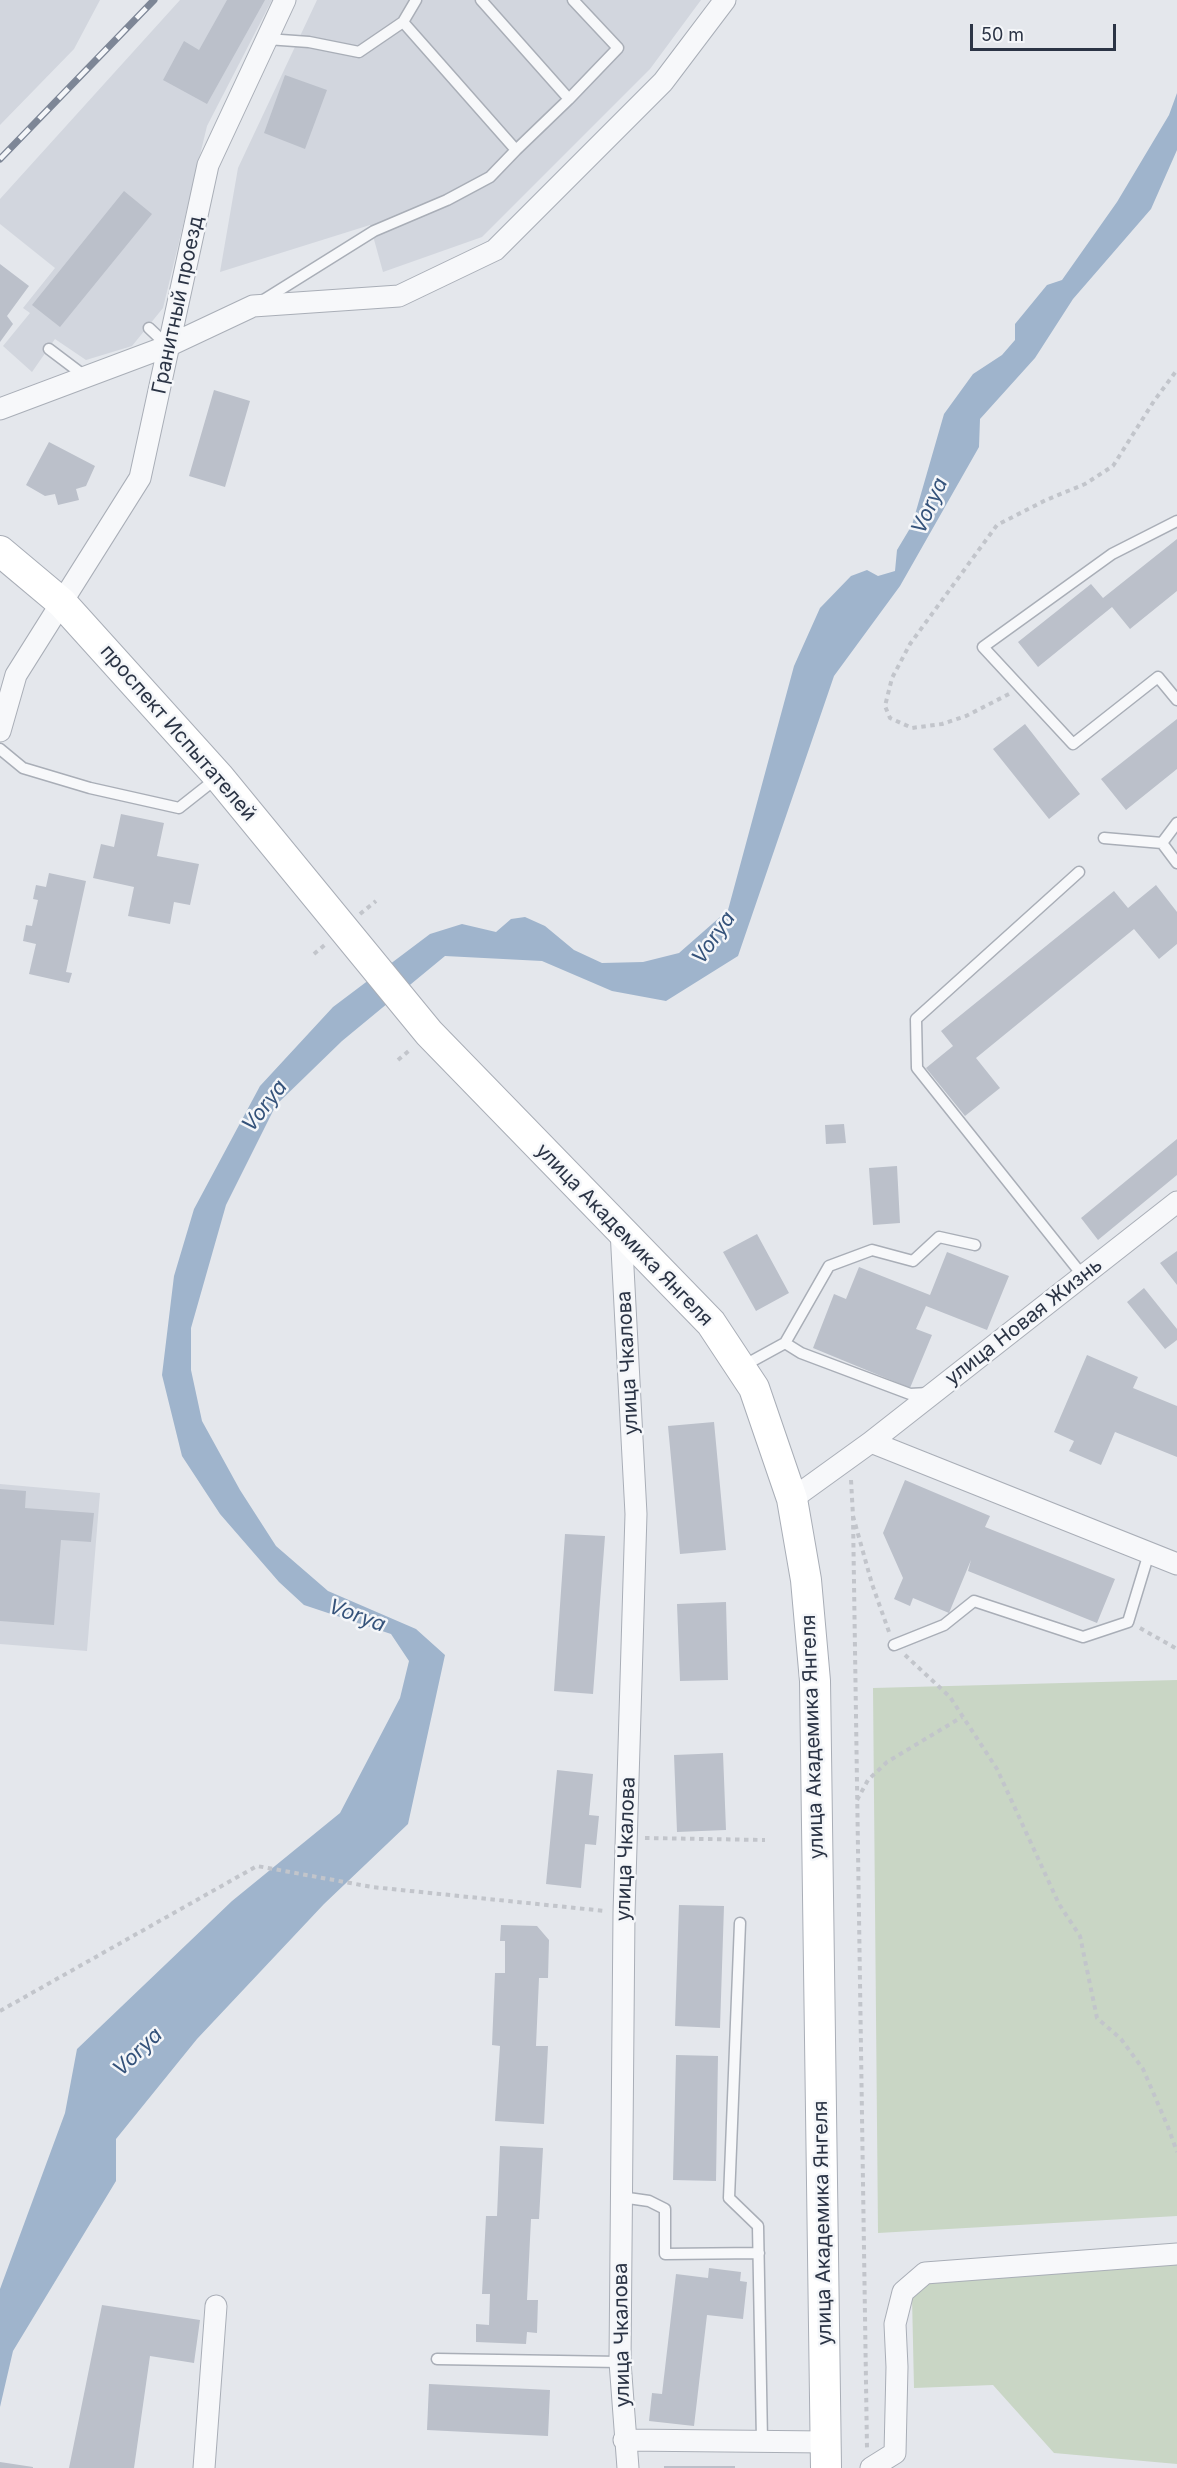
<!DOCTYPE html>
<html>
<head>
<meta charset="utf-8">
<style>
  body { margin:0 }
  #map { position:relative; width:1177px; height:2468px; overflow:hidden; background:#e4e7ec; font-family:Inter,sans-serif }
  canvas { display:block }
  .scale { position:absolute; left:970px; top:24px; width:146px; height:27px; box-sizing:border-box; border:3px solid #2b3445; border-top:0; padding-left:8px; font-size:18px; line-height:21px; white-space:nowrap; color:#2b3445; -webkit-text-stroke:4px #f4f6f9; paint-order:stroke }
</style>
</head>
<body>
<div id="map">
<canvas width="1177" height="2468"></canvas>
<div class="scale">50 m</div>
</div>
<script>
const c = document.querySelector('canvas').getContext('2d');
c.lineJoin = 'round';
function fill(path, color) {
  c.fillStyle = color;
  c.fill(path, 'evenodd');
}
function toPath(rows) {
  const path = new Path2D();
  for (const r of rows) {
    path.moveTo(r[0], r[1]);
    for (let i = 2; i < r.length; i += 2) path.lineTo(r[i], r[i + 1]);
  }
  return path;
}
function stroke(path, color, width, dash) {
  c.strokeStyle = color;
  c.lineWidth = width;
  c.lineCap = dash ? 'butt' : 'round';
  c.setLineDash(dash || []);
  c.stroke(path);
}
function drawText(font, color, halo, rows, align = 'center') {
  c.font = font + ' Inter,sans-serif';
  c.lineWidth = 5;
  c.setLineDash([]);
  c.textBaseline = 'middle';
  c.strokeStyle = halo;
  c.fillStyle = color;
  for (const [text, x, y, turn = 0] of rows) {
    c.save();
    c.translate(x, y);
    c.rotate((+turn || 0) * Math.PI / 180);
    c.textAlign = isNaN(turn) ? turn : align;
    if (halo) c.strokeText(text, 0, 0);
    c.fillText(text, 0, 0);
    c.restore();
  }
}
const built = toPath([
  [0,0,100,0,74,49,0,125],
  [180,0,272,0,207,126,163,308,132,346,86,360,55,339,32,372,3,346,30,313,23,308,55,268,0,224,0,199],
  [317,0,701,0,650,69,482,237,383,272,370,225,220,272,238,168],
  [0,1484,100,1493,87,1651,0,1644]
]);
const green = toPath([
  [1177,1680,1177,2216,878,2233,873,1688],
  [1177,2259,1177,2464,1054,2453,993,2385,914,2388,912,2297,941,2270]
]);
const water = toPath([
  [1177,93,1177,150,1151,209,1073,299,1035,358,980,419,979,447,900,586,834,676,738,956,666,1001,612,991,542,961,445,956,342,1041,276,1105,226,1205,191,1328,191,1370,202,1421,240,1490,276,1546,328,1591,416,1629,445,1655,408,1824,324,1904,197,2039,116,2139,116,2181,13,2351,0,2407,0,2289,65,2113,77,2049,232,1901,340,1813,400,1698,409,1661,391,1634,304,1605,279,1582,220,1514,182,1456,162,1375,174,1276,194,1209,260,1086,333,1007,430,934,462,924,496,932,511,919,525,917,545,926,574,950,602,963,643,962,679,953,728,910,794,666,820,608,851,576,867,570,878,576,895,571,897,550,912,525,944,414,973,374,1002,355,1015,340,1015,324,1047,285,1062,280,1117,202,1169,115]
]);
const building = toPath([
  [227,0,265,0,207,104,163,80,184,41,199,50],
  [285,75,327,90,305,149,264,133],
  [124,191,152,214,60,327,32,305],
  [0,264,29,286,7,316,13,324,0,342],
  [214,390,250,401,225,487,189,476],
  [49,442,95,466,86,486,76,489,79,500,58,505,55,494,45,496,26,485],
  [1177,539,1177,591,1130,629,1112,607,1038,667,1018,642,1091,584,1103,598],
  [1177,719,1177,769,1126,810,1101,779],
  [1025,724,1080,794,1049,819,993,749],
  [121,814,164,823,157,856,199,864,190,905,174,902,170,924,128,916,134,887,93,878,101,844,114,847],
  [49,873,86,881,66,972,72,973,69,983,29,974,36,944,23,941,26,925,32,926,38,900,33,899,36,885,46,887],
  [1156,885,1177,912,1177,944,1159,959,1134,929,976,1058,1000,1088,965,1116,926,1068,953,1046,941,1031,1114,891,1128,908],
  [844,1124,846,1143,826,1144,825,1125],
  [1177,1139,1177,1175,1098,1240,1081,1218],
  [897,1166,900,1223,873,1225,869,1168],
  [757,1234,789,1293,756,1311,723,1252],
  [1177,1251,1177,1285,1160,1263],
  [947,1252,1009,1276,987,1330,926,1306,916,1329,932,1335,910,1388,813,1348,834,1294,846,1299,859,1267,930,1295],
  [1144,1288,1177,1329,1177,1340,1165,1349,1127,1302],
  [1087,1355,1138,1377,1133,1388,1177,1406,1177,1457,1115,1432,1101,1465,1069,1451,1074,1441,1054,1432],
  [714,1422,726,1550,680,1554,668,1426],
  [905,1480,990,1516,985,1527,1115,1579,1097,1623,968,1571,971,1560,949,1613,913,1598,910,1606,894,1599,903,1578,883,1533],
  [0,1489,26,1491,25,1508,94,1513,91,1542,61,1540,54,1625,0,1621],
  [565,1534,605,1536,593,1694,554,1691],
  [726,1602,728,1680,680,1681,677,1604],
  [723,1753,726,1830,677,1832,674,1755],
  [557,1770,593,1774,589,1815,599,1816,596,1845,585,1844,581,1888,546,1884],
  [679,1905,724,1906,720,2028,675,2026],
  [501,1925,537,1926,549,1940,548,1978,539,1978,536,2046,548,2046,544,2124,495,2121,500,2046,492,2045,495,1973,505,1973,505,1941,500,1941],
  [676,2055,718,2056,716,2181,673,2180],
  [500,2146,543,2148,539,2219,531,2219,527,2300,538,2300,537,2333,527,2332,526,2344,476,2342,476,2324,489,2325,490,2294,482,2294,486,2216,497,2216],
  [709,2268,741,2272,740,2281,747,2282,743,2319,707,2315,694,2426,649,2421,652,2393,662,2394,676,2274,708,2278],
  [102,2305,200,2320,194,2363,150,2356,134,2468,69,2468],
  [429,2384,550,2390,548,2436,427,2430],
  [0,2462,33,2467,33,2468,0,2468],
  [664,2466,735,2466,735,2468,664,2468]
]);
const path = toPath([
  [1009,694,966,716,942,724,912,728,890,718,885,706,892,678,910,644,997,525,1046,500,1085,484,1113,466,1154,401,1177,370],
  [360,914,376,901],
  [314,954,327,943],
  [398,1060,411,1049],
  [851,1480,853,1516,872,1584,889,1632],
  [853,1516,867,2449],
  [1140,1628,1177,1649],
  [905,1655,950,1697,997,1769,1059,1904,1080,1936,1097,2018,1121,2039,1143,2069,1168,2127,1177,2152],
  [857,1800,868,1780,887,1762,962,1717],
  [645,1838,765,1840],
  [0,2011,257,1866,372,1887,605,1911]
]);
const lane = toPath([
  [481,0,569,99,618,48,573,0],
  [267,39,309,42,359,52,403,22,416,0],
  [516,150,569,99],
  [262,301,374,231,447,200,490,177,516,150,403,22],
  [149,328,168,346],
  [49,349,86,377],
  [1177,521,1112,554,983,647,1073,744,1158,677,1177,700],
  [0,749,23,768,90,788,179,808,217,778],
  [1177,823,1162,843,1177,863],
  [1104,838,1162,843],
  [1079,872,916,1019,917,1068,1083,1276],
  [785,1343,801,1353,910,1394,928,1393],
  [743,1366,785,1343,829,1266,872,1250,913,1261,939,1237,975,1245],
  [894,1645,944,1625,974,1601,1083,1637,1128,1622,1149,1553],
  [740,1923,729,2198,758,2226,762,2441],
  [621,2197,649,2201,665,2209,665,2254,759,2253],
  [437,2359,620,2362]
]);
const street = toPath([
  [0,409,168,346,253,306,399,296,495,250,663,82,725,0],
  [0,731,16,675,140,478,208,165,285,0],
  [621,1230,636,1514,624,1913,620,2362,628,2468],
  [871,1442,1177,1202],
  [792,1499,871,1442,1177,1564],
  [624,2440,826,2442],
  [204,2468,216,2306],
  [871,2468,895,2453,897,2367,895,2324,903,2292,925,2273,1177,2254]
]);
const secondary = toPath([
  [0,551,62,603,219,777,429,1033,711,1323,754,1388,792,1499,806,1580,815,1681,826,2468]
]);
const rail = toPath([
  [0,159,154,0]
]);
const streetNames = [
  ["Гранитный проезд",178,305,-78],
  ["проспект Испытателей",178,733,49],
  ["улица Академика Янгеля",624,1235,46],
  ["улица Новая Жизнь",1024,1322,-38],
  ["улица Чкалова",628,1363,-93],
  ["улица Академика Янгеля",813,1737,-92],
  ["улица Чкалова",626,1849,-88],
  ["улица Академика Янгеля",823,2223,-91],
  ["улица Чкалова",622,2335,-91]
];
const waterNames = [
  ["Vorya",930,506,-66],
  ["Vorya",714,938,-55],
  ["Vorya",265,1106,-52],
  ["Vorya",357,1616,20],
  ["Vorya",138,2052,-44]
];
fill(built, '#d2d6de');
fill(green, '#c9d6c5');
fill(water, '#9fb4cc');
fill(building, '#bbc0ca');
stroke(lane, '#a9aeb7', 13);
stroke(street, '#a9aeb7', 23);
stroke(secondary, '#a9aeb7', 32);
stroke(path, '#c2c5cb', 4, [4.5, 4.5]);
stroke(lane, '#f7f8fa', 10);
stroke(street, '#f7f8fa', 21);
stroke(secondary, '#fff', 30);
stroke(rail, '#7d8696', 7);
stroke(rail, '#f4f6f9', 4.5, [14]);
drawText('20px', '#2b3445', '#f4f6f9', streetNames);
drawText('italic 21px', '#34527a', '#f4f6f9', waterNames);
</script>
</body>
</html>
